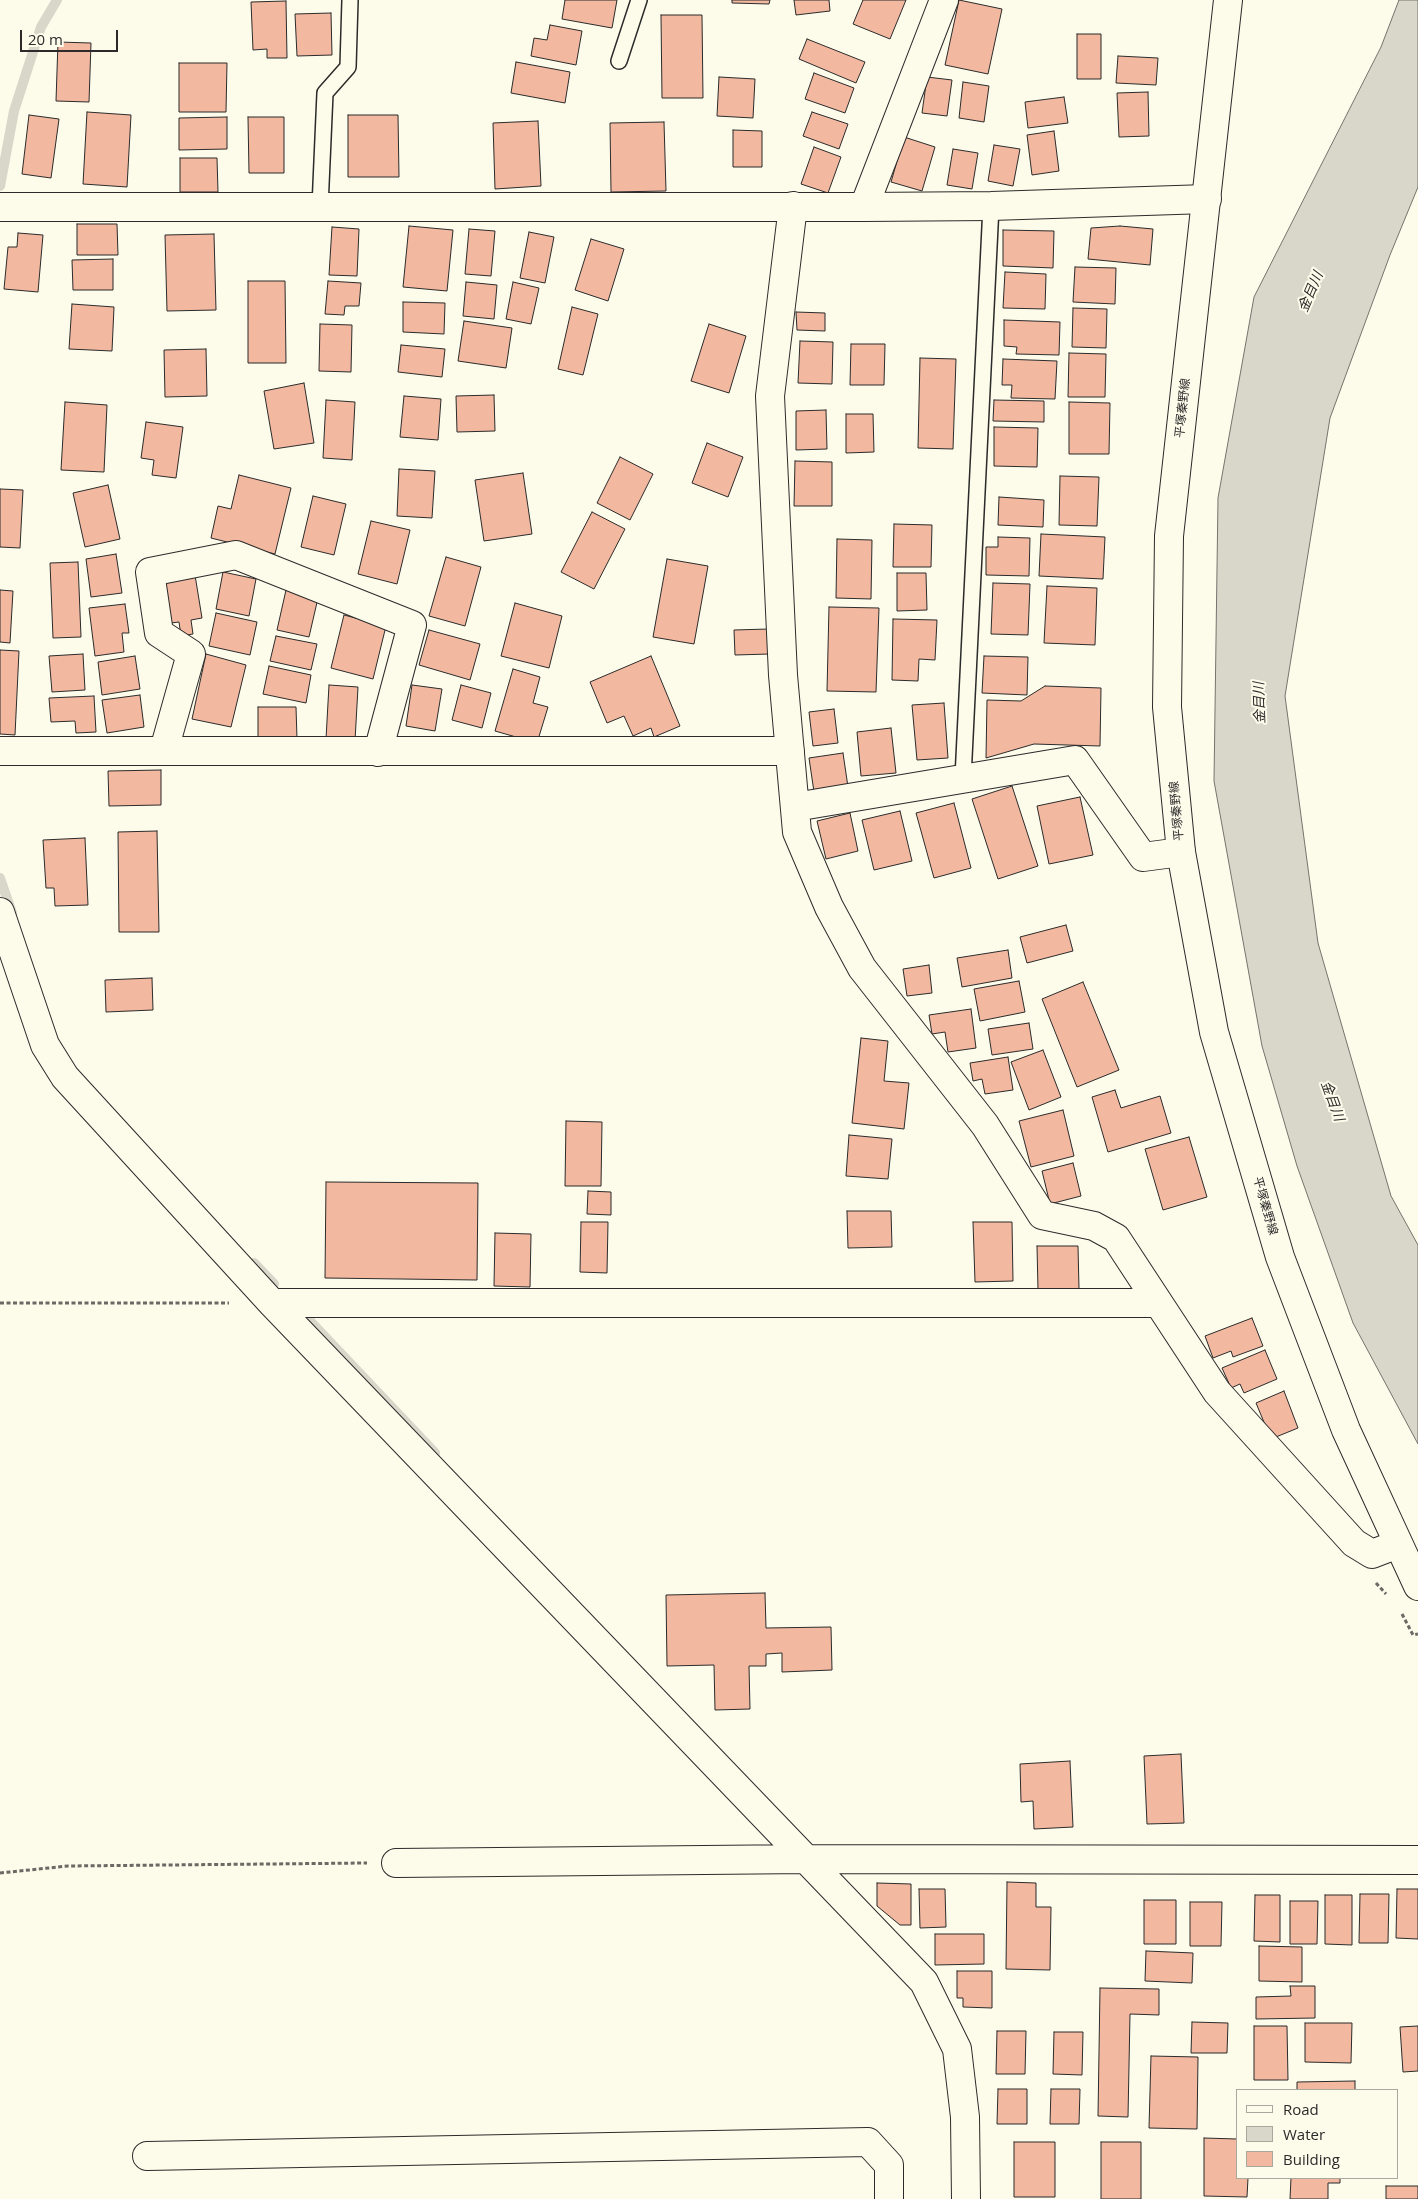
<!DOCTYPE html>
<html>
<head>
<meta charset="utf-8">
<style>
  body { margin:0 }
  #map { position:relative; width:1418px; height:2199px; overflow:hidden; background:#fdfbea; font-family:"Open Sans",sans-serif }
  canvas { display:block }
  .legend { position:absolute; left:1236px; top:2089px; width:162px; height:90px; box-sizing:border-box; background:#fdfbea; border:1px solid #a9a89e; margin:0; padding:6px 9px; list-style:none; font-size:15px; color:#2b2b2b }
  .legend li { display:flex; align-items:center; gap:10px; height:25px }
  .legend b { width:25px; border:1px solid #a9a89e }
  .scale { position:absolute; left:20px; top:30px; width:98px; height:22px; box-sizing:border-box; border:2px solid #2b2b2b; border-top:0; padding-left:6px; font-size:15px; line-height:18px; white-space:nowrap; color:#2b2b2b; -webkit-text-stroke:4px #fdfbea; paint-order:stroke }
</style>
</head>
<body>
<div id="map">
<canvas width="1418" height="2199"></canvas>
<ul class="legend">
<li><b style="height:6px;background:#fdfbea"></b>Road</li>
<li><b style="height:14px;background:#d8d7c9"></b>Water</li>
<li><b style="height:14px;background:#f2b8a0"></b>Building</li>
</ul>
<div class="scale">20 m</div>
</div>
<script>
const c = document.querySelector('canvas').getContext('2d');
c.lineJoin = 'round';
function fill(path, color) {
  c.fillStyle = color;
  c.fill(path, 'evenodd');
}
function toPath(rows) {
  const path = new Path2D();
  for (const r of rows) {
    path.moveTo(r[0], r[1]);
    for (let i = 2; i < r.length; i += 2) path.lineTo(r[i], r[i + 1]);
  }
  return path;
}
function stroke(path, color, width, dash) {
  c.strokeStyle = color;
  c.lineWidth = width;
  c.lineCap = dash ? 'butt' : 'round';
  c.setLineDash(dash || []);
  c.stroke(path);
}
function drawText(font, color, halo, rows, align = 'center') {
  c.font = font + ' "Open Sans","Noto Sans JP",sans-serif';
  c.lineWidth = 4;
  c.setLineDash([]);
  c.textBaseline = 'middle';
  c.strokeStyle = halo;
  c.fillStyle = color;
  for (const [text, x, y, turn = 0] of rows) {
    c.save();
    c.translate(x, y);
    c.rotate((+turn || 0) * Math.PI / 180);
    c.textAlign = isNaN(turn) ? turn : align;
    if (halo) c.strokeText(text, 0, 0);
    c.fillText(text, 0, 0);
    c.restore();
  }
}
const water = toPath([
  [1399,0,1418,0,1418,187,1390,255,1330,418,1285,696,1318,943,1391,1196,1418,1245,1418,1444,1353,1323,1297,1166,1262,1046,1214,781,1218,498,1254,297,1381,47,1399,0]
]);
const stream = toPath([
  [0,186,14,111,41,27,57,0],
  [0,878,12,913],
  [254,1263,274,1284],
  [308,1319,435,1453]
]);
const building = toPath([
  [565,0,617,0,612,28,562,19,565,0],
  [732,0,770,0,769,4,732,3,732,0],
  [794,0,829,0,830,11,796,15,794,0],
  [863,0,906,0,890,39,853,24,863,0],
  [959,0,1002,9,988,74,945,65,959,0],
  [286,1,287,58,267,58,267,49,253,50,251,2,286,1],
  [331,13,332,55,297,56,295,14,331,13],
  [661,15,702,15,703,98,662,98,661,15],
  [550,25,582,31,576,65,531,56,534,38,547,40,550,25],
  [1077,34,1101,34,1101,79,1077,79,1077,34],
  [807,39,865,62,856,83,799,59,807,39],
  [58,42,91,43,89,102,56,101,58,42],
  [1118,56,1158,58,1156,85,1116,83,1118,56],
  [516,62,570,72,565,103,511,93,516,62],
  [179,63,227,63,226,112,179,112,179,63],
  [814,73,854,88,845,113,805,99,814,73],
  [719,77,755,79,753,118,717,116,719,77],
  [927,77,952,80,947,116,922,113,927,77],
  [963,82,989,86,984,122,959,118,963,82],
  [1148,92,1149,136,1119,137,1117,93,1148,92],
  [1064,97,1068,123,1028,128,1025,102,1064,97],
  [87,112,131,115,127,187,83,184,87,112],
  [812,112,848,124,839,149,803,136,812,112],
  [29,115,59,119,51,178,22,174,29,115],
  [348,115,398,115,399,177,348,177,348,115],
  [227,117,227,149,179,150,179,118,227,117],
  [248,117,284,117,284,173,249,173,248,117],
  [538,121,541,186,495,189,493,123,538,121],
  [664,122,666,191,611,192,610,123,664,122],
  [733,130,762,131,762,167,733,167,733,130],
  [1054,131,1059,171,1032,175,1027,135,1054,131],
  [904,137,935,147,922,191,891,182,904,137],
  [994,145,1020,149,1013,186,988,181,994,145],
  [814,147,841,157,828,193,801,184,814,147],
  [953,149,978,153,972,189,947,185,953,149],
  [180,158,217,158,218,192,180,192,180,158],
  [77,224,117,224,118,255,77,255,77,224],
  [409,226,453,230,447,291,403,287,409,226],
  [1120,226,1153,229,1150,265,1088,259,1091,228,1120,226],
  [332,227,359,229,357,276,329,275,332,227],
  [469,229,495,231,491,276,465,274,469,229],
  [1003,230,1054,231,1053,268,1003,266,1003,230],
  [529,232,554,237,545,283,520,278,529,232],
  [18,233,43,235,38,292,4,289,8,247,17,247,18,233],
  [214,234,216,310,167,311,165,235,214,234],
  [591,239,624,249,608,301,575,290,591,239],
  [113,259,113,290,73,290,72,260,113,259],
  [1075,267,1116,268,1115,304,1073,302,1075,267],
  [1005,272,1046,274,1045,309,1003,308,1005,272],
  [248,281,285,281,286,363,248,363,248,281],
  [328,281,361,283,359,306,345,306,344,315,325,314,328,281],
  [466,282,497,285,494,319,463,316,466,282],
  [513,282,539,288,531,324,506,319,513,282],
  [403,302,445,303,444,334,403,332,403,302],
  [72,304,114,307,112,351,69,349,72,304],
  [572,307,598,314,583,375,558,369,572,307],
  [1073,308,1107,309,1106,348,1072,347,1073,308],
  [796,312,825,313,825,331,797,330,796,312],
  [1004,320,1060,322,1059,355,1016,354,1017,347,1004,346,1004,320],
  [464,321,512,328,506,368,458,361,464,321],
  [320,324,352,325,351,372,319,371,320,324],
  [709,324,746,336,729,393,691,381,709,324],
  [800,341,833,342,832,384,798,383,800,341],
  [851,344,885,344,884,385,850,385,851,344],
  [401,345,445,349,442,377,398,372,401,345],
  [206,349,207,396,165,397,164,350,206,349],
  [1069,353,1106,354,1105,397,1068,397,1069,353],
  [920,358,956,359,953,449,918,448,920,358],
  [1003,359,1057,361,1055,399,1011,398,1012,385,1002,385,1003,359],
  [304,383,314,443,274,449,264,391,304,383],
  [494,395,495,431,457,432,456,396,494,395],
  [404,396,441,399,438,440,400,437,404,396],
  [326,400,355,402,352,460,323,458,326,400],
  [994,400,1044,401,1044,422,993,421,994,400],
  [65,402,107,405,104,472,61,470,65,402],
  [1069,402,1110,403,1109,454,1069,454,1069,402],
  [826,410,827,449,796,450,796,411,826,410],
  [846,414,873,414,874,452,846,453,846,414],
  [146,422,183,427,176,478,152,475,154,460,141,458,146,422],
  [994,427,1038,428,1037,467,994,466,994,427],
  [707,443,743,457,728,497,692,483,707,443],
  [620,457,653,474,630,520,597,503,620,457],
  [795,461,832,462,832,506,794,506,795,461],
  [399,469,435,471,432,518,397,516,399,469],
  [523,473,532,534,484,541,475,480,523,473],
  [239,475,291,488,275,554,211,538,218,506,231,509,239,475],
  [1060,476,1099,477,1097,526,1059,525,1060,476],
  [108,485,120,539,85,547,73,493,108,485],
  [0,489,23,490,20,548,0,547,0,489],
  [313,496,346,504,334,555,301,547,313,496],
  [999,497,1044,500,1043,527,998,525,999,497],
  [592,512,625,529,594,589,561,572,592,512],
  [371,521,410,530,397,584,358,574,371,521],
  [894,524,932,525,931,567,893,567,894,524],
  [1041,534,1105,537,1103,579,1039,576,1041,534],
  [998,537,1030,538,1029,576,986,575,986,547,998,547,998,537],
  [837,539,872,540,871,599,836,598,837,539],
  [116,554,122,593,91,597,86,559,116,554],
  [446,557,481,567,465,626,429,616,446,557],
  [667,559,708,566,694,644,653,637,667,559],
  [78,562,81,637,53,638,50,563,78,562],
  [223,572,256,579,249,616,216,609,223,572],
  [897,573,926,573,927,610,897,611,897,573],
  [195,575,202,618,191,620,193,634,181,636,179,622,171,623,164,580,195,575],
  [993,583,1030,584,1028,635,991,634,993,583],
  [1047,586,1097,588,1095,645,1044,643,1047,586],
  [0,590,13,591,10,643,0,642,0,590],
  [286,590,318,598,309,637,277,630,286,590],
  [515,603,562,616,549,668,501,656,515,603],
  [125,604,129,633,122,633,124,652,95,656,89,608,125,604],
  [829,607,879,608,876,692,827,691,829,607],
  [216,613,257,622,250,655,209,646,216,613],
  [344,615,386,626,373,679,331,668,344,615],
  [893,619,937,620,935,660,919,659,918,681,892,680,893,619],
  [769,629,770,654,735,655,734,630,769,629],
  [429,630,480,644,470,680,419,665,429,630],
  [276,636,317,644,311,670,270,661,276,636],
  [0,650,19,651,15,735,0,734,0,650],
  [83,654,85,690,52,692,49,656,83,654],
  [206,654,246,665,231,727,192,719,206,654],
  [135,656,140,689,102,695,98,662,135,656],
  [651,656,680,726,654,737,651,728,633,736,624,716,607,723,590,682,651,656],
  [984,656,1028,657,1027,695,982,693,984,656],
  [269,666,311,675,306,703,263,694,269,666],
  [513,669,540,677,533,703,548,707,537,743,495,731,513,669],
  [329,685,358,687,355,741,326,739,329,685],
  [412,685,442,689,435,731,406,726,412,685],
  [461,685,491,693,482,728,452,720,461,685],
  [1045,686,1101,688,1100,746,1034,744,986,758,987,700,1021,701,1045,686],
  [140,695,144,727,107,733,102,700,140,695],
  [94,696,96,732,76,733,75,721,51,722,49,698,94,696],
  [944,703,948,758,917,760,912,705,944,703],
  [258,707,296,707,297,739,258,740,258,707],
  [834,709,838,743,813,746,809,712,834,709],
  [891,728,896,773,861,776,857,732,891,728],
  [843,753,848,787,814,792,809,758,843,753],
  [161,770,161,805,109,806,108,771,161,770],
  [1012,786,1038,866,998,879,972,799,1012,786],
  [1080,797,1093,855,1049,864,1037,806,1080,797],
  [954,803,971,868,934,878,916,813,954,803],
  [900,811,912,861,874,870,862,820,900,811],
  [850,813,858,851,826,859,817,821,850,813],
  [157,831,159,932,119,932,118,832,157,831],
  [85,838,88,905,55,906,54,888,46,888,43,840,85,838],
  [1066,925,1073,951,1027,963,1020,937,1066,925],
  [1008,950,1012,978,962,987,957,958,1008,950],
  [929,965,932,993,907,996,903,969,929,965],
  [152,978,153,1010,106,1012,105,980,152,978],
  [1019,981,1025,1012,980,1021,974,989,1019,981],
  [1083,982,1119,1070,1077,1087,1042,999,1083,982],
  [971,1009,976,1048,948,1052,945,1032,932,1034,929,1015,971,1009],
  [1029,1023,1033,1049,992,1055,988,1029,1029,1023],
  [861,1038,888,1041,884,1081,909,1083,904,1129,852,1123,861,1038],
  [1043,1050,1061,1097,1029,1110,1011,1062,1043,1050],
  [1008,1057,1013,1090,985,1094,982,1079,973,1081,970,1063,1008,1057],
  [1115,1090,1121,1108,1160,1096,1171,1133,1108,1152,1092,1097,1115,1090],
  [1063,1110,1074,1156,1031,1167,1019,1121,1063,1110],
  [566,1121,602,1122,601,1186,565,1186,566,1121],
  [849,1135,892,1139,888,1179,846,1176,849,1135],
  [1189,1137,1207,1197,1163,1210,1145,1149,1189,1137],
  [1073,1163,1081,1196,1050,1204,1042,1171,1073,1163],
  [326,1182,478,1183,477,1280,325,1278,326,1182],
  [588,1191,611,1192,611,1215,587,1214,588,1191],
  [847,1211,891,1211,892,1247,848,1248,847,1211],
  [581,1222,608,1222,607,1273,580,1272,581,1222],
  [973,1222,1012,1222,1013,1281,975,1282,973,1222],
  [495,1233,531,1234,530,1287,494,1286,495,1233],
  [1037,1246,1078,1246,1079,1289,1038,1290,1037,1246],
  [1252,1318,1263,1346,1233,1357,1231,1351,1213,1358,1205,1336,1252,1318],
  [1265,1350,1277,1379,1244,1393,1240,1384,1231,1388,1222,1368,1265,1350],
  [1284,1391,1298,1428,1271,1439,1256,1403,1284,1391],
  [765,1593,766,1628,831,1627,832,1670,782,1672,782,1653,766,1654,766,1666,749,1666,750,1709,715,1710,714,1665,667,1666,666,1595,765,1593],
  [1181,1754,1184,1823,1147,1824,1144,1756,1181,1754],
  [1070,1761,1073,1827,1034,1829,1033,1801,1021,1802,1020,1764,1070,1761],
  [1007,1882,1036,1883,1036,1907,1051,1907,1050,1970,1006,1969,1007,1882],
  [877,1883,911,1884,911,1925,900,1925,877,1906,877,1883],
  [919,1889,945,1889,946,1927,920,1928,919,1889],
  [1397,1889,1418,1889,1418,1939,1396,1938,1397,1889],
  [1360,1894,1389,1894,1388,1943,1359,1943,1360,1894],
  [1255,1895,1280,1895,1280,1942,1254,1941,1255,1895],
  [1325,1895,1352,1895,1352,1945,1325,1944,1325,1895],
  [1144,1900,1176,1900,1176,1944,1144,1944,1144,1900],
  [1290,1901,1318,1901,1317,1944,1290,1944,1290,1901],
  [1190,1902,1222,1902,1221,1946,1190,1946,1190,1902],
  [935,1934,984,1934,984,1964,935,1965,935,1934],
  [1259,1946,1302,1947,1302,1982,1259,1981,1259,1946],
  [1146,1951,1193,1953,1192,1983,1145,1981,1146,1951],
  [957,1971,992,1971,992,2008,963,2007,963,1998,957,1998,957,1971],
  [1290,1986,1315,1986,1315,2018,1256,2019,1256,1997,1291,1996,1290,1986],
  [1100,1988,1159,1989,1159,2015,1130,2014,1128,2117,1098,2116,1100,1988],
  [1192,2022,1228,2023,1227,2053,1191,2053,1192,2022],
  [1305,2023,1352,2023,1351,2063,1305,2062,1305,2023],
  [1254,2026,1287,2026,1288,2080,1254,2080,1254,2026],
  [1418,2026,1418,2071,1403,2072,1400,2027,1418,2026],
  [997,2031,1026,2031,1025,2074,996,2074,997,2031],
  [1054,2032,1083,2032,1082,2075,1053,2074,1054,2032],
  [1151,2056,1198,2057,1197,2129,1149,2128,1151,2056],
  [1355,2081,1355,2090,1297,2090,1297,2082,1355,2081],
  [998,2089,1027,2089,1027,2124,997,2124,998,2089],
  [1051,2089,1080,2089,1079,2124,1050,2124,1051,2089],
  [1204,2138,1237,2139,1237,2178,1248,2178,1247,2197,1204,2196,1204,2138],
  [1014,2142,1055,2142,1055,2197,1014,2197,1014,2142],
  [1101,2142,1141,2142,1141,2199,1101,2199,1101,2142],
  [1291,2178,1340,2178,1340,2183,1328,2183,1328,2199,1290,2199,1291,2178],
  [1386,2186,1418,2186,1418,2199,1386,2199,1386,2186]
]);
const path = toPath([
  [0,1303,229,1303],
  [1376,1583,1386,1594],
  [1402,1614,1413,1635,1418,1634],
  [0,1873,68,1866,367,1863]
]);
const service = toPath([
  [619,61,639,0],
  [320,207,325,93,348,67,350,0],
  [963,778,991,206]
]);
const minor = toPath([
  [793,206,770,396,783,675,797,832,829,907,862,968,985,1125,1042,1215,1094,1226,1116,1238,1217,1392,1354,1543,1372,1554,1398,1544],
  [0,207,864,207,991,206,1207,199],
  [864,207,944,0],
  [164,750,191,654,159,633,150,572,236,555,412,625,378,752],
  [0,751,790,751],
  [795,807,1075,760,1143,857,1181,852],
  [0,912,45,1045,65,1077,272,1303,924,1982,957,2049,965,2117,966,2199],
  [272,1303,1158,1303],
  [396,1863,807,1859,1418,1860],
  [147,2156,868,2142,889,2165,889,2199]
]);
const primary = toPath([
  [1228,0,1169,536,1167,707,1181,852,1214,1032,1280,1257,1346,1430,1418,1586]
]);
const streetNames = [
  ["平塚秦野線",1183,408,-84],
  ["平塚秦野線",1177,811,-95],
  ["平塚秦野線",1265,1206,74]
];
const waterNames = [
  ["金目川",1311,292,-67],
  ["金目川",1260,703,-92],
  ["金目川",1332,1101,70]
];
fill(water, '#d8d7c9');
stroke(water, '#74746e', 1);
stroke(stream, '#d8d7c9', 10);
fill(building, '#f2b8a0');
stroke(building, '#2b2b2b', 1);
stroke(service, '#2b2b2b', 18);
stroke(minor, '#2b2b2b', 30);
stroke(primary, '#2b2b2b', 30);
stroke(path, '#6a6964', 3, [4, 2.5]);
stroke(service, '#fdfbea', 15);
stroke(minor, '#fdfbea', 28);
stroke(primary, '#fdfbea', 28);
drawText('12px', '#2b2b2b', '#fdfbea', streetNames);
drawText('italic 14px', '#2b2b2b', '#fdfbea', waterNames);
</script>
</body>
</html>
